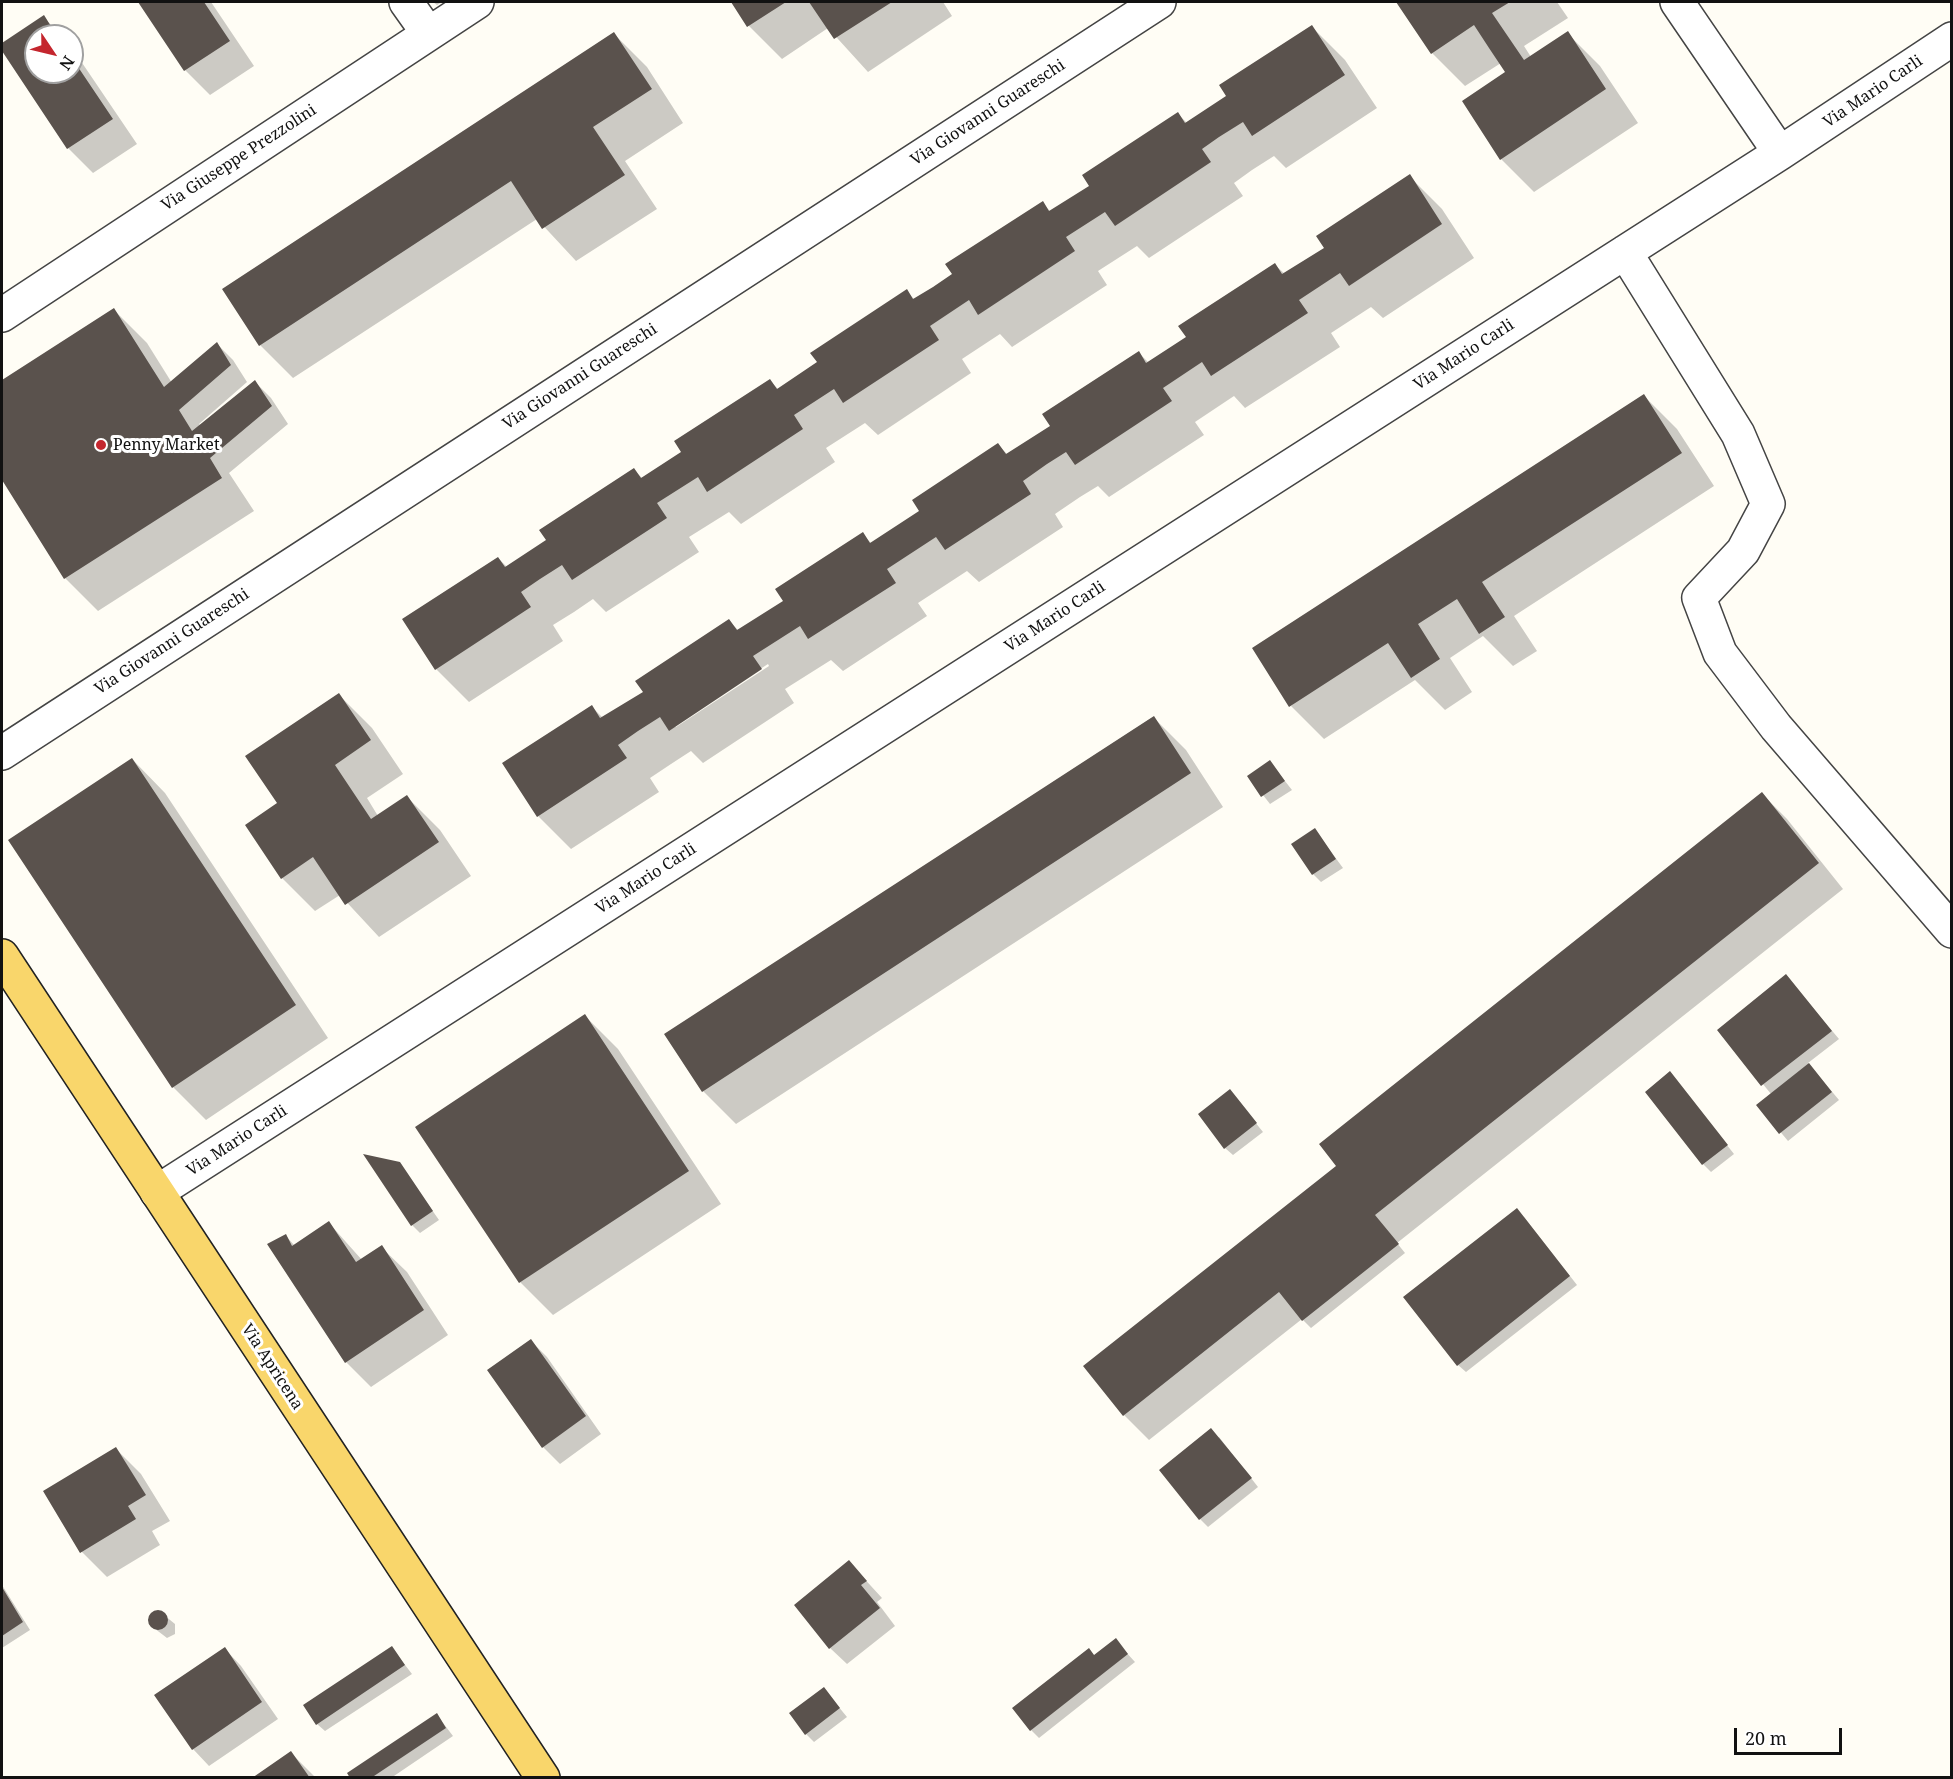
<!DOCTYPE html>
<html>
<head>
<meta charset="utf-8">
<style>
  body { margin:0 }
  #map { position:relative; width:1953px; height:1779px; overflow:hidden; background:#fffdf5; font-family:"Noto Serif",serif }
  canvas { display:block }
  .frame { position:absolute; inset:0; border:3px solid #111; pointer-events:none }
  .north { position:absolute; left:24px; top:24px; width:60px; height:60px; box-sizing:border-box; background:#fff; border:2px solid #a0a0a0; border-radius:50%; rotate:125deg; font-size:16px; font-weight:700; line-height:24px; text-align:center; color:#111 }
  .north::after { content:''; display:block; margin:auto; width:21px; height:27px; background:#c4262e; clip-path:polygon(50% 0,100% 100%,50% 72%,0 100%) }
  .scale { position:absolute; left:1734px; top:1728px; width:108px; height:27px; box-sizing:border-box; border:3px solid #111; border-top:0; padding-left:8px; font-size:18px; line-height:21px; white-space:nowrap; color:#111; -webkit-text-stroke:4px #fff; paint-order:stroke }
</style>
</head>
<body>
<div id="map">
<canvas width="1953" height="1779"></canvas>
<div class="frame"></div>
<div class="north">N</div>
<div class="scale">20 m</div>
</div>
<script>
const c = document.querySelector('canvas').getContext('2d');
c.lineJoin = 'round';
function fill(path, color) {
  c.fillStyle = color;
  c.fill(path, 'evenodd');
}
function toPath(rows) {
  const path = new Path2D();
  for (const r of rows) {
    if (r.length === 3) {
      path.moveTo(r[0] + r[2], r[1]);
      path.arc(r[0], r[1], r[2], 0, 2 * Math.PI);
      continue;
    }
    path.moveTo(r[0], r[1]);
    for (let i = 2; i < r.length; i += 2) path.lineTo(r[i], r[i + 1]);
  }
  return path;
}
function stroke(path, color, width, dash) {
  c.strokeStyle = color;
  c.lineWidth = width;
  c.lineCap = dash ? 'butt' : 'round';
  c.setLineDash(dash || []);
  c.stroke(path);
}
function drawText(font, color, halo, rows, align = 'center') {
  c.font = font + ' "Noto Serif",serif';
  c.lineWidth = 6;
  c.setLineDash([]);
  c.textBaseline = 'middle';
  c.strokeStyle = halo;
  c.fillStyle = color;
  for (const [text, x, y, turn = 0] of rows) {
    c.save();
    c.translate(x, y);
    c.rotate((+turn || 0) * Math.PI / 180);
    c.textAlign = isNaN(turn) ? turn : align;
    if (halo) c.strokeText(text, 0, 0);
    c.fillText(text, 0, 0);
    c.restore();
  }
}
const shadow = toPath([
  [139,2,211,2,254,66,210,95,185,70],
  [433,2,442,2,437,5],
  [733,2,943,2,952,16,868,72,828,28,782,59,749,26],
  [1398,2,1557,2,1568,18,1524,46,1531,57,1567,33,1600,66,1638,123,1534,192,1501,159,1507,73,1501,63,1465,86,1432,53],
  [43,17,62,36,36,36,36,72,72,72,72,48,137,144,93,173,68,148,2,48,2,45],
  [1312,27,1345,60,1377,108,1286,168,1274,156,1252,170,1234,183,1243,196,1149,258,1137,246,1098,271,1107,285,1012,347,1000,334,962,359,971,373,878,435,865,423,826,448,835,462,741,524,729,512,689,537,699,552,606,612,593,599,574,612,553,625,563,641,469,702,436,669,498,558,507,567,548,541,634,470,643,479,683,452,770,381,778,389,819,363,906,291,915,300,954,275,1042,203,1051,212,1091,186,1178,114,1187,123,1228,97],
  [614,34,647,67,683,123,625,161,657,209,576,261,537,219,293,378,260,345],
  [1409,176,1442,209,1474,258,1383,318,1371,307,1331,333,1340,347,1245,408,1234,396,1195,422,1204,435,1109,497,1098,486,1080,497,1055,514,1063,527,979,582,967,571,918,603,927,616,843,671,831,660,785,689,794,703,703,763,691,751,671,764,650,778,659,792,571,849,538,816,591,706,603,718,645,693,729,621,739,631,785,601,862,534,872,544,921,512,998,445,1008,455,1052,427,1139,353,1149,363,1188,338,1275,265,1285,274,1326,248],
  [768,664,769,666,676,727,674,725],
  [114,310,147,343,172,383,217,344,233,360,247,382,199,424,201,426,255,382,271,398,288,424,229,473,254,511,98,611,65,578,2,477,2,382],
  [1644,396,1677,429,1714,486,1514,616,1537,651,1513,666,1483,636,1450,658,1472,692,1445,710,1415,680,1324,739,1291,706],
  [339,695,372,728,403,774,367,798,378,816,407,797,440,830,471,876,379,937,340,895,315,911,282,878],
  [1153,717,1186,750,1223,807,736,1124,703,1091,666,1035],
  [132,759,165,793,328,1038,206,1120,173,1087],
  [1270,762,1292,790,1270,804,1249,777],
  [1762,794,1787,819,1843,889,1397,1243,1405,1253,1311,1328,1302,1319,1149,1440,1124,1415],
  [1315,830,1343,868,1321,882,1313,874],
  [1786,976,1839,1039,1808,1063,1839,1100,1788,1141,1758,1105,1771,1094,1719,1030],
  [585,1016,618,1049,721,1204,553,1315,520,1282,417,1128],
  [1670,1073,1734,1154,1711,1172,1703,1164],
  [1230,1091,1263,1132,1233,1155,1225,1148],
  [399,1163,439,1220,420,1233,412,1225],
  [1524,1217,1577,1285,1466,1372,1458,1365],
  [329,1223,362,1260,381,1247,407,1272,448,1335,371,1387,346,1362,285,1235,295,1246],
  [531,1341,547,1357,601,1434,560,1464,543,1447],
  [1219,1437,1258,1487,1208,1527,1200,1519],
  [116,1449,141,1474,170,1521,152,1531,160,1545,107,1577,82,1552,45,1491],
  [849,1562,882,1598,877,1602,895,1626,847,1664,830,1648],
  [2,1585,30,1630,2,1648],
  [159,1611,175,1624,175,1634,167,1638,150,1625,150,1617],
  [1115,1640,1135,1662,1039,1738,1031,1730,1089,1650,1095,1656],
  [392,1648,412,1674,325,1731,317,1724],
  [225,1649,241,1666,278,1719,209,1766,193,1749],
  [824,1689,847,1717,814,1742,806,1734],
  [437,1715,453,1736,391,1778,351,1778],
  [291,1753,316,1778,255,1778]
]);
const building = toPath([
  [138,2,204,2,230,41,184,71],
  [731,2,786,2,747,27],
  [809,2,892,2,834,39],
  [1396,2,1510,2,1492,13,1524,60,1568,31,1606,89,1500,160,1462,101,1505,72,1489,48,1474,25,1431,54],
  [44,15,57,36,36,36,36,72,72,72,72,58,113,119,67,149,2,51,2,43],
  [1312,25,1345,75,1252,136,1243,122,1219,137,1202,149,1211,162,1115,226,1105,212,1066,237,1075,251,978,315,969,300,930,326,939,340,843,403,834,389,794,415,803,429,707,492,698,477,657,503,667,518,572,580,562,565,540,579,521,592,531,607,435,670,402,619,498,557,505,567,546,540,539,530,634,468,641,478,681,452,674,441,770,379,777,389,817,362,810,353,907,289,913,299,933,287,952,274,945,264,1043,201,1049,211,1089,186,1082,175,1178,112,1185,123,1226,96,1219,85],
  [614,32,652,89,593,127,625,175,542,229,511,181,259,346,222,289],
  [1410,174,1442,224,1349,286,1340,273,1299,300,1308,313,1211,376,1202,362,1163,388,1172,401,1075,465,1066,452,1047,464,1023,481,1031,494,945,550,936,537,887,569,896,583,808,639,800,626,753,656,762,669,669,731,660,717,638,731,618,745,627,758,537,817,502,763,592,705,600,718,643,692,635,681,729,619,737,630,783,601,775,589,863,532,870,543,919,511,912,500,998,443,1006,454,1050,426,1042,414,1139,351,1146,363,1186,337,1178,326,1275,263,1282,274,1324,248,1316,236],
  [114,308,164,387,217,342,231,365,179,410,192,431,255,380,272,406,210,458,222,478,64,579,2,480,2,380],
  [1644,394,1682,453,1482,582,1505,617,1479,634,1457,599,1418,624,1440,659,1411,678,1388,643,1289,707,1252,648],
  [339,693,371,740,335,765,371,819,407,795,439,842,345,905,313,857,281,879,245,825,277,803,245,756],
  [1154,716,1191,773,702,1092,664,1034],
  [132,758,296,1005,172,1088,8,840],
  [1270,760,1285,781,1261,797,1247,776],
  [1762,792,1819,863,1375,1215,1399,1244,1302,1321,1279,1292,1123,1416,1083,1366,1336,1166,1319,1144],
  [1315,828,1336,859,1312,875,1291,844],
  [1786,974,1832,1031,1761,1086,1717,1030],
  [585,1014,689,1171,519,1283,415,1127],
  [1809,1063,1832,1092,1779,1134,1756,1105],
  [1670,1071,1728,1145,1702,1165,1645,1092],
  [1230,1089,1257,1123,1224,1149,1198,1114],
  [363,1154,400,1162,433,1211,411,1226],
  [1517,1208,1570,1276,1457,1366,1403,1297],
  [329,1221,356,1262,382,1245,424,1310,345,1363,267,1244,286,1234,292,1246],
  [531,1339,586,1416,542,1448,487,1370],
  [1211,1428,1252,1478,1199,1520,1159,1470],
  [116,1447,146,1495,128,1506,136,1519,80,1553,43,1491],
  [849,1560,867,1581,861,1585,880,1608,829,1649,794,1605],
  [2,1587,23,1622,2,1636],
  [158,1620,10],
  [1116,1638,1128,1654,1030,1731,1012,1708,1089,1648,1094,1655],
  [392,1646,405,1665,316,1725,303,1705],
  [225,1647,262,1702,192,1750,154,1695],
  [824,1687,840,1708,805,1735,789,1713],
  [437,1713,446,1728,371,1778,350,1778,347,1773],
  [291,1751,310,1778,252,1778]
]);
const minor = toPath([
  [406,2,428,33],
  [1677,2,1780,153],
  [1625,252,1738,434,1768,504,1743,551,1699,598,1720,653,1776,727,1952,931],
  [2,315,477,2],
  [2,753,1159,2],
  [157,1192,1780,153,1952,39]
]);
const major = toPath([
  [2,956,543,1778]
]);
const markers = [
  [101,445,6,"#c4262e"]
];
const streetNames = [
  ["Via Mario Carli",1873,92,-34],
  ["Via Giovanni Guareschi",988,113,-33],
  ["Via Giuseppe Prezzolini",239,158,-33],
  ["Via Mario Carli",1464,355,-33],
  ["Via Giovanni Guareschi",580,377,-33],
  ["Via Mario Carli",1055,617,-33],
  ["Via Giovanni Guareschi",172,642,-33],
  ["Via Mario Carli",646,879,-33],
  ["Via Mario Carli",237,1141,-33],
  ["Via Apricena",272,1367,57]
];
const poiNames = [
  ["Penny Market",113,445]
];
fill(shadow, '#0003');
fill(building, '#5a524d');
stroke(minor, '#444', 36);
stroke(major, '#222', 36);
stroke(minor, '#fff', 33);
stroke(major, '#f9d66b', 33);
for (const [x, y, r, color] of markers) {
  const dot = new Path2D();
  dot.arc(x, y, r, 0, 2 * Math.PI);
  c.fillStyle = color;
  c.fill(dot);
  stroke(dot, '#fff', 2);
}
drawText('16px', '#111', '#fff', streetNames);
drawText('16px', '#111', '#fff', poiNames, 'left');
</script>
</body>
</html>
